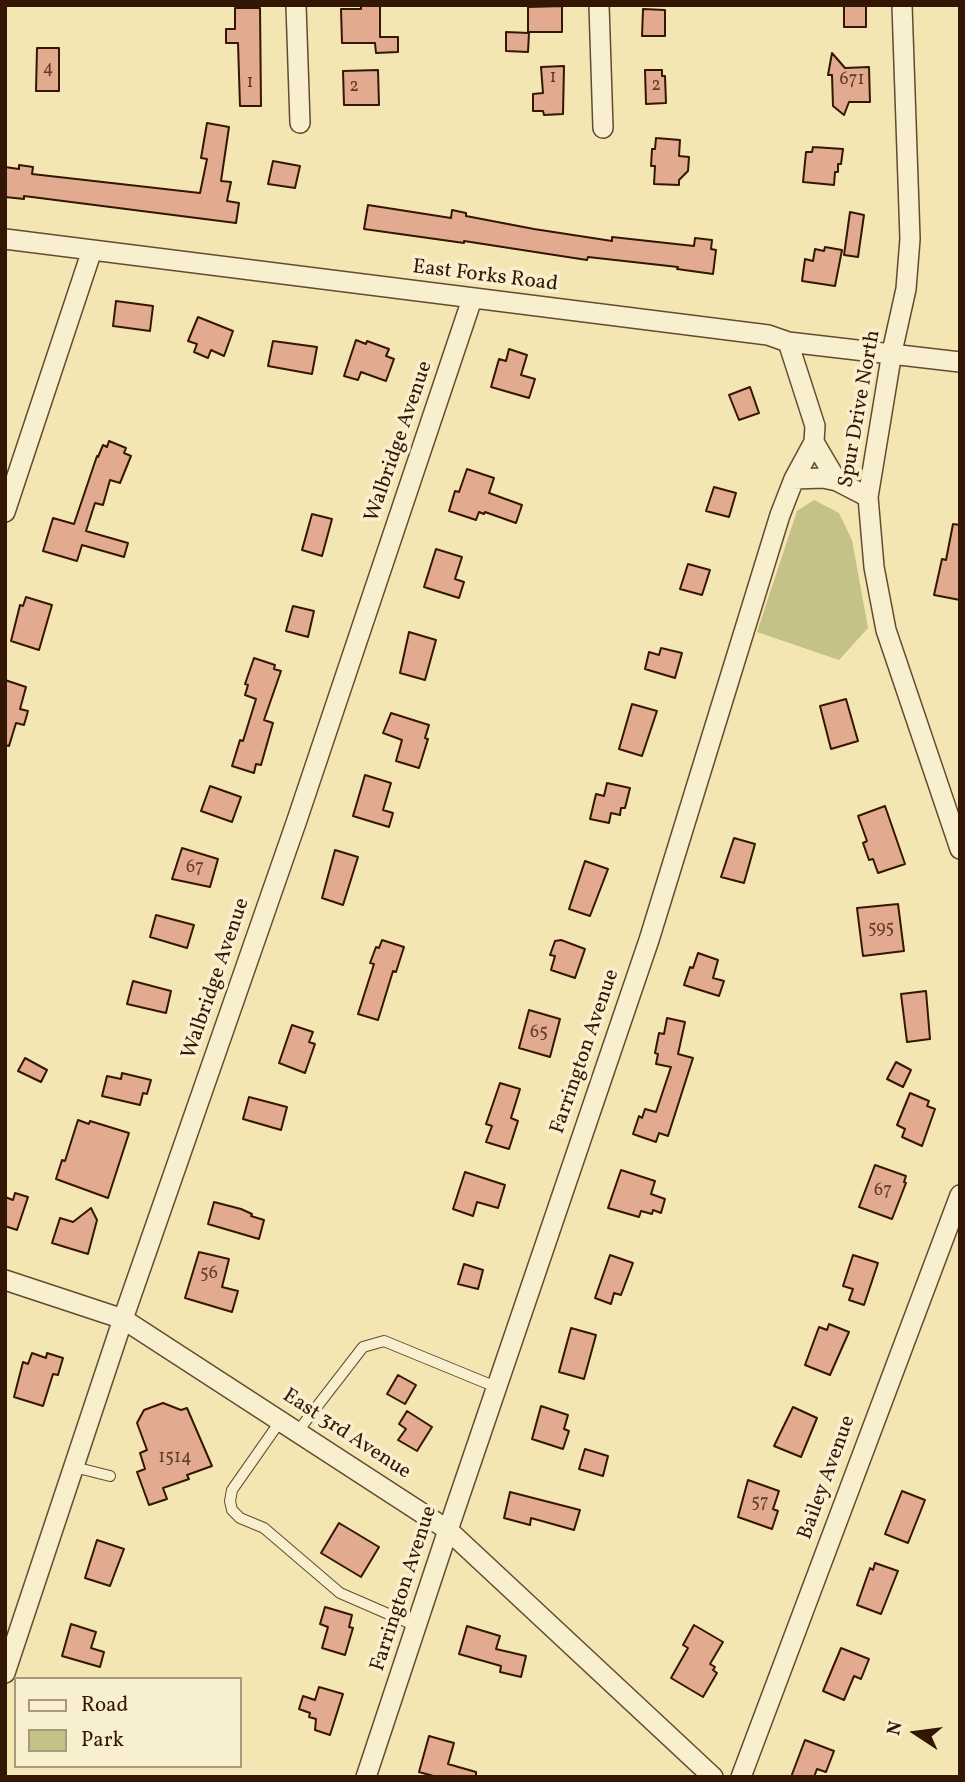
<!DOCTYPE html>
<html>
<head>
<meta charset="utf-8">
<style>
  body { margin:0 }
  #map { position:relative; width:965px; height:1782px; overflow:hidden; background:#f4e6b3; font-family:Vollkorn,serif }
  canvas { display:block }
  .frame { position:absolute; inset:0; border:7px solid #341604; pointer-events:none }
  .legend { position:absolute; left:14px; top:1677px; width:228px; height:91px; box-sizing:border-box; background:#f8efce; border:2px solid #aa987d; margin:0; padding:9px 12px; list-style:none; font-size:21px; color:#341604 }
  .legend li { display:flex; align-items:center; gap:14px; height:35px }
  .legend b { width:35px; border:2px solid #aa987d }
  .north { position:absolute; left:881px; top:1698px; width:70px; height:70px; -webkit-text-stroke:5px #f8efce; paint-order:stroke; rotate:283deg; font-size:19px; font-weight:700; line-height:28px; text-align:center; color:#341604 }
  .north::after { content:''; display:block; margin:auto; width:24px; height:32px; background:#341604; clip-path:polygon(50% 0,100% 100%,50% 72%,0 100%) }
</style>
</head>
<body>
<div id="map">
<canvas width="965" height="1782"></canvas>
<div class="frame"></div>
<ul class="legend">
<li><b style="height:9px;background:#f8efce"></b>Road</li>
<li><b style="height:19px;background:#c4c287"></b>Park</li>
</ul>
<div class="north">N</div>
</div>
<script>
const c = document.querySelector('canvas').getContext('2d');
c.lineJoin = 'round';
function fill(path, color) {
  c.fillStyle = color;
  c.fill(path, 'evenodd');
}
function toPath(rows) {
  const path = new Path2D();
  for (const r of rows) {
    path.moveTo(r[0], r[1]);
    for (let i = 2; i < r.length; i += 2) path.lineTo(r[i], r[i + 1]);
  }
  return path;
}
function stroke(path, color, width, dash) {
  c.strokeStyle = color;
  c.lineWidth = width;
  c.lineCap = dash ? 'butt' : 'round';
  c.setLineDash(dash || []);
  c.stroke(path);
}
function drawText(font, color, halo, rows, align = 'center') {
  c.font = font + ' Vollkorn,serif';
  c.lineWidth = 7;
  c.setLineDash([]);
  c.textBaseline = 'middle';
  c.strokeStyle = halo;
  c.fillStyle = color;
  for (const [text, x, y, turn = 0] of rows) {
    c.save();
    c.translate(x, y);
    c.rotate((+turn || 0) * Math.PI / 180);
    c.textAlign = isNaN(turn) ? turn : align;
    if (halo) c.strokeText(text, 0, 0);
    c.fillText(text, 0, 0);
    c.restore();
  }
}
const green = toPath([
  [814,500,839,513,852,540,868,628,839,660,757,632,797,511]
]);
const building = toPath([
  [361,5,380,5,380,37,398,37,398,52,376,53,375,43,342,43,341,9,361,9,361,5],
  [844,5,866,5,866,27,844,27,844,5],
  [562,6,562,32,528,32,528,7,562,6],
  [235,8,260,8,261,106,240,106,238,43,226,43,226,29,235,29,235,8],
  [643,9,665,10,665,36,642,36,643,9],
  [506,32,529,33,528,52,506,51,506,32],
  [37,48,59,48,59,91,36,91,37,48],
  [832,53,845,68,869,67,870,102,849,102,844,115,833,106,832,75,828,75,832,53],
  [564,66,563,114,544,115,543,111,533,111,533,94,543,93,541,67,564,66],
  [378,70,379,105,344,105,343,71,378,70],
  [645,70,662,70,662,76,665,76,666,103,646,104,645,70],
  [207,123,229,127,221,181,231,182,227,201,239,203,236,223,24,196,24,199,5,197,5,167,19,169,19,165,33,167,32,174,200,193,207,159,201,158,207,123],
  [656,138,680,140,679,156,689,157,688,171,679,180,679,185,654,184,655,166,651,166,652,149,655,149,656,138],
  [813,147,843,149,841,164,838,164,838,172,835,172,834,185,803,182,806,152,812,152,813,147],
  [273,161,300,166,295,188,268,184,273,161],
  [368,205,451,218,452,210,466,213,466,216,534,229,612,241,612,237,694,246,695,238,712,240,711,249,716,250,713,274,677,269,678,267,588,257,587,260,464,241,464,243,364,229,368,205],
  [850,212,864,215,858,257,844,255,850,212],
  [825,247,842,250,835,286,802,281,805,259,813,261,815,249,824,251,825,247],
  [116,301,153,306,150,331,113,326,116,301],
  [198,317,233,331,224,356,211,350,208,358,194,352,197,344,188,341,198,317],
  [356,340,366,344,367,341,389,349,386,356,394,359,386,381,361,372,358,380,344,376,356,340],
  [273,341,317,347,312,374,268,366,273,341],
  [509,349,527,355,521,375,535,379,529,398,491,387,499,359,506,361,509,349],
  [750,387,759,413,739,420,729,395,750,387],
  [109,441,126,448,124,453,131,456,120,483,110,480,103,505,95,503,86,531,128,543,124,557,82,545,77,561,43,551,53,518,74,524,97,456,98,457,103,445,107,447,109,441],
  [467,469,494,478,489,493,522,505,516,523,485,512,484,514,479,512,476,520,449,511,455,491,459,492,467,469],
  [714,487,736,493,729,517,706,511,714,487],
  [312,514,332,519,322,556,302,550,312,514],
  [953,524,960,525,960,600,934,595,942,559,946,560,953,524],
  [436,549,462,557,455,579,464,582,459,598,424,587,436,549],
  [688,564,710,570,702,595,680,589,688,564],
  [26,597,52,605,39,650,11,641,20,605,23,606,26,597],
  [293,606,314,611,308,637,286,631,293,606],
  [409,632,436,640,425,680,400,673,409,632],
  [661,648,682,653,675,678,645,669,649,652,659,655,661,648],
  [254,658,275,665,274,669,281,671,264,720,273,723,261,765,256,764,254,773,232,766,240,740,243,741,256,699,245,695,248,685,245,684,254,658],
  [5,680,26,687,20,709,28,711,24,725,16,723,9,746,5,745,5,680],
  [846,699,858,741,831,749,820,706,846,699],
  [632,704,657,711,642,756,619,749,632,704],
  [391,713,429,725,425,738,428,739,419,768,396,761,402,740,383,733,391,713],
  [365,775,391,783,383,810,393,813,389,827,353,816,365,775],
  [607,783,630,788,625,808,621,808,620,815,611,813,609,823,590,819,596,794,604,796,607,783],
  [210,786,241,797,232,822,201,811,210,786],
  [885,806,905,864,878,873,873,859,869,860,863,843,867,841,858,816,885,806],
  [734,838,755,844,744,883,721,877,734,838],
  [182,848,218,859,210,887,172,879,182,848],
  [335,850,358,857,343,905,322,898,335,850],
  [585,861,608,869,590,916,569,909,585,861],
  [898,904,904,951,863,956,857,908,898,904],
  [156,915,194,925,187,948,150,937,156,915],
  [382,940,404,947,396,972,393,971,378,1020,358,1014,374,964,370,963,376,947,379,948,382,940],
  [561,940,585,949,575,978,551,970,555,956,550,955,555,941,561,940],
  [698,953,718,960,713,978,724,981,719,996,684,985,690,967,693,968,698,953],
  [133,981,171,991,166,1013,127,1004,133,981],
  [926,991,930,1039,907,1042,901,994,926,991],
  [529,1010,560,1019,550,1057,519,1048,529,1010],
  [667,1018,685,1022,678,1054,693,1058,668,1136,659,1133,656,1142,633,1134,639,1116,642,1118,645,1109,656,1112,671,1067,656,1064,658,1054,655,1053,659,1033,664,1034,667,1018],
  [292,1025,313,1032,309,1042,315,1044,305,1073,279,1063,292,1025],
  [25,1058,47,1070,41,1082,18,1071,25,1058],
  [896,1062,911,1070,903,1087,887,1079,896,1062],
  [122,1073,151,1080,147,1094,143,1093,140,1105,102,1096,107,1076,121,1079,122,1073],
  [500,1083,520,1089,511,1118,518,1121,509,1149,486,1142,492,1126,486,1124,500,1083],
  [910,1093,929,1101,927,1106,935,1109,922,1146,902,1137,905,1129,897,1125,910,1093],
  [249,1097,287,1107,281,1130,243,1119,249,1097],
  [78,1120,89,1124,90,1121,129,1133,108,1198,56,1179,62,1160,65,1161,78,1120],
  [875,1165,906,1176,904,1182,906,1183,892,1219,859,1207,875,1165],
  [621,1170,655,1181,651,1194,665,1199,661,1213,653,1210,652,1214,641,1211,639,1217,608,1208,621,1170],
  [465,1172,505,1185,498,1208,477,1202,473,1216,453,1209,465,1172],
  [15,1193,28,1197,17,1230,5,1226,5,1197,13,1200,15,1193],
  [214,1202,241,1209,252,1214,251,1216,264,1220,259,1239,208,1224,214,1202],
  [91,1208,97,1220,88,1254,52,1243,60,1218,73,1222,91,1208],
  [199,1252,229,1259,222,1287,238,1291,232,1312,185,1298,199,1252],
  [610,1255,633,1263,621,1295,614,1293,611,1304,595,1298,610,1255],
  [853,1255,878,1263,864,1305,849,1300,853,1289,843,1286,853,1255],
  [464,1264,483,1270,478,1289,458,1284,464,1264],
  [829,1324,849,1332,830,1375,805,1365,819,1327,827,1330,829,1324],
  [571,1328,596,1335,584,1379,559,1372,571,1328],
  [32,1353,46,1358,47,1353,63,1358,58,1375,53,1374,43,1406,14,1397,23,1362,28,1364,32,1353],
  [398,1375,416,1385,405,1404,387,1394,398,1375],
  [163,1403,181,1410,187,1408,212,1466,187,1475,189,1479,163,1488,167,1499,149,1505,137,1472,145,1469,140,1453,147,1450,137,1423,144,1410,163,1403],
  [541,1406,568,1415,564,1429,569,1431,563,1449,532,1439,541,1406],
  [793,1407,817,1418,801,1457,774,1446,793,1407],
  [407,1411,432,1427,417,1451,398,1440,406,1429,399,1424,407,1411],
  [585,1449,608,1456,603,1476,579,1469,585,1449],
  [748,1480,779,1491,773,1509,778,1511,772,1529,738,1517,748,1480],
  [902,1491,925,1500,908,1543,885,1534,902,1491],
  [510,1492,580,1510,574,1530,531,1518,530,1525,504,1518,510,1492],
  [339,1523,379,1547,361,1577,321,1553,339,1523],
  [97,1540,124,1549,110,1586,85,1578,97,1540],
  [875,1563,898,1571,881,1614,857,1605,870,1568,873,1570,875,1563],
  [325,1607,352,1615,349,1627,353,1628,345,1655,322,1648,328,1627,320,1624,325,1607],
  [71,1624,96,1632,91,1648,104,1652,100,1667,62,1656,71,1624],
  [694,1625,723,1642,710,1664,715,1667,713,1670,717,1673,703,1697,671,1678,688,1648,683,1645,694,1625],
  [467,1626,500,1636,496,1649,526,1656,521,1677,500,1672,501,1666,459,1654,467,1626],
  [841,1648,869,1659,861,1679,854,1676,844,1700,823,1691,841,1648],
  [319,1687,343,1694,330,1735,315,1730,316,1719,309,1717,310,1713,299,1709,303,1696,315,1700,319,1687],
  [429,1736,454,1743,448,1764,476,1772,476,1777,437,1777,419,1772,429,1736],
  [805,1740,834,1751,826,1772,817,1769,814,1777,791,1777,805,1740]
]);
const service = toPath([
  [281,1420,232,1490,230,1501,232,1510,240,1518,264,1528,340,1593,416,1626],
  [298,1431,363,1347,384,1341,496,1387],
  [74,1467,110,1476]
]);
const minor = toPath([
  [296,5,300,123],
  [599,5,603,128],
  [902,5,910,239,906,289,892,352,868,497,874,567,886,630,960,849],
  [5,239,768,335,788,342,960,362],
  [814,442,837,481],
  [794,479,823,478,837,481,868,497],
  [5,512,92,250],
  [5,1280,123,1319,448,1530,713,1777],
  [5,1673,123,1319,297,820,472,299],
  [366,1777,448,1530,649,940,780,515,794,479,814,442,815,426,788,342],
  [741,1777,960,1195]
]);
const numberNames = [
  ["4",48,70],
  ["1",553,79],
  ["671",852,81],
  ["1",250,84],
  ["2",656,87],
  ["2",354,88],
  ["67",195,869],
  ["595",881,930],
  ["65",539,1034],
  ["67",883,1192],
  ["56",209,1275],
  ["1514",175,1459],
  ["57",760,1504]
];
const streetNames = [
  ["East Forks Road",485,277,7],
  ["Spur Drive North",861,409,-80],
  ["Walbridge Avenue",400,442,-71],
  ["Walbridge Avenue",217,979,-71],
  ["Farrington Avenue",586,1052,-71],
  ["East 3rd Avenue",346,1435,33],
  ["Bailey Avenue",828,1478,-70],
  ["Farrington Avenue",405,1589,-72]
];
fill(green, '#c4c287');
fill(building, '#e2aa8f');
stroke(building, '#341604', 2);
stroke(service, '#644a30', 12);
stroke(minor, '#644a30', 22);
stroke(service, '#f8efce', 10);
stroke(minor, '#f8efce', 19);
drawText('18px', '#603b27', null, numberNames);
drawText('21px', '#341604', '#f8efce', streetNames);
</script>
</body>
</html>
